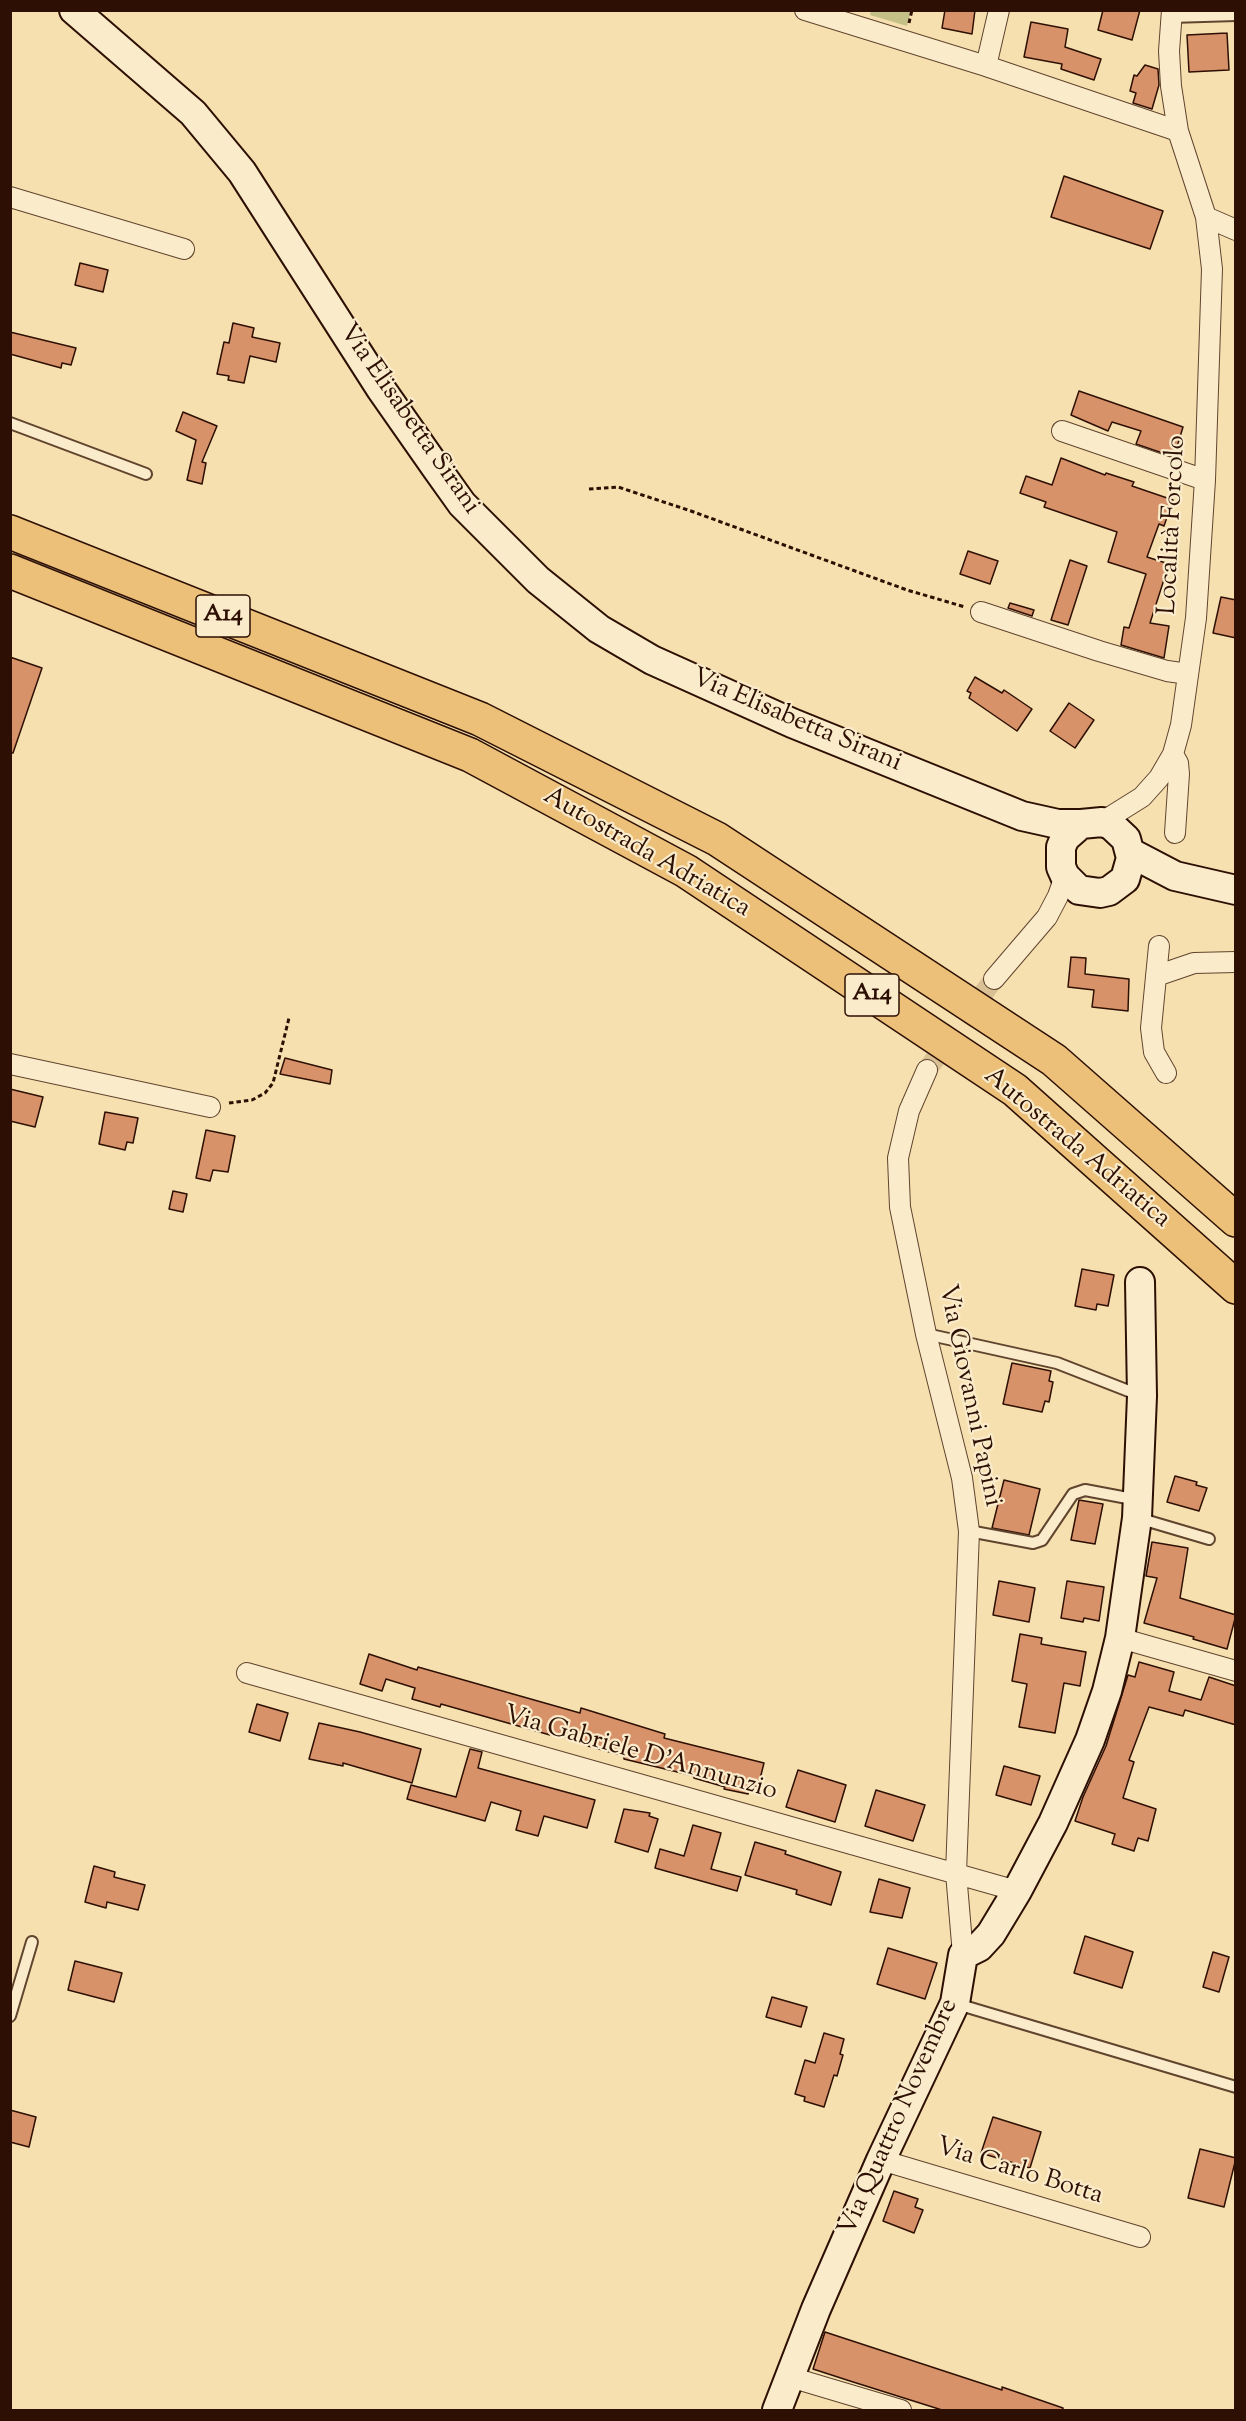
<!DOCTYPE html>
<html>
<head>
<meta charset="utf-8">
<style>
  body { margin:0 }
  #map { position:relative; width:1246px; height:2421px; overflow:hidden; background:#f7e0af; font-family:"Sorts Mill Goudy",serif }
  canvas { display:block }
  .frame { position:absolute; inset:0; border:12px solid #2d1003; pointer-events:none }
</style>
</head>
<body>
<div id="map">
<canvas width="1246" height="2421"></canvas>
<div class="frame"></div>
</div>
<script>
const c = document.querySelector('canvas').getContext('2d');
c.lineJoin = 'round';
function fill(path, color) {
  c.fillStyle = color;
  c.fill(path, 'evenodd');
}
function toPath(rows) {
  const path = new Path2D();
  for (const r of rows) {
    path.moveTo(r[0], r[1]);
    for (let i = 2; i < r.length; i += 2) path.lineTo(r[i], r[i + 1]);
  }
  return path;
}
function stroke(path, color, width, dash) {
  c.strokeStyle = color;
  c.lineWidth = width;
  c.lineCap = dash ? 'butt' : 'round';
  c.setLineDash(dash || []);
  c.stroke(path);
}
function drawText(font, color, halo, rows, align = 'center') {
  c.font = font + ' "Sorts Mill Goudy",serif';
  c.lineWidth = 4.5;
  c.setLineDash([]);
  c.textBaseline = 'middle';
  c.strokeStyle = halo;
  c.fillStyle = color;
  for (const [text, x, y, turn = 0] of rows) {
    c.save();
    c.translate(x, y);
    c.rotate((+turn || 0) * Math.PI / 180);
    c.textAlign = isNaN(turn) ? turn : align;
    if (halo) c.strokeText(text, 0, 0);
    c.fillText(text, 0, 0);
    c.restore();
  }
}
const green = toPath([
  [871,11,871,10,911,11,907,26,870,15]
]);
const building = toPath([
  [945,10,975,10,972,34,942,28,945,10],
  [1103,10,1140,10,1132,40,1098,30,1103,10],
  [1031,22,1068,29,1065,47,1101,59,1094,80,1061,69,1062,64,1024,57,1031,22],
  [1227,33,1229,70,1189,72,1187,35,1227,33],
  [1145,65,1158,69,1159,85,1152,109,1133,103,1136,93,1130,91,1134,75,1137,76,1145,65],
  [1064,176,1163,211,1150,249,1051,217,1064,176],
  [80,263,108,270,103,292,75,285,80,263],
  [233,323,254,328,252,337,280,343,276,362,250,356,244,383,228,380,229,376,217,374,224,342,229,343,233,323],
  [10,332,76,348,71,365,62,363,61,368,10,354,10,332],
  [1079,391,1183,427,1174,457,1136,444,1141,431,1112,422,1108,431,1071,415,1079,391],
  [183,412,217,426,202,462,206,463,202,484,187,480,196,440,176,431,183,412],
  [1061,458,1105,475,1106,473,1134,482,1132,486,1173,500,1164,526,1159,524,1147,557,1169,564,1150,623,1169,626,1164,658,1121,645,1124,627,1129,628,1146,574,1108,562,1117,532,1044,507,1046,502,1020,493,1026,476,1052,485,1061,458],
  [968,551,998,561,990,584,960,574,968,551],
  [1070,560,1087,566,1068,625,1051,620,1070,560],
  [1221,597,1236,600,1236,638,1213,633,1221,597],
  [1010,603,1034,610,1032,616,1008,608,1010,603],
  [10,657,42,668,13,753,10,753,10,657],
  [975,677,1002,693,1004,690,1032,709,1017,731,969,698,971,693,967,691,975,677],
  [1069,703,1094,720,1075,748,1050,731,1069,703],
  [1071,957,1086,958,1085,974,1129,979,1128,1011,1092,1007,1094,990,1068,987,1071,957],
  [285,1058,332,1070,330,1084,280,1074,285,1058],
  [10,1089,43,1097,35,1127,10,1121,10,1089],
  [105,1112,138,1118,133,1143,127,1142,125,1150,99,1144,105,1112],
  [206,1130,235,1136,228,1172,213,1170,210,1181,196,1178,206,1130],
  [173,1191,187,1194,183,1212,169,1209,173,1191],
  [1082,1269,1114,1275,1108,1306,1097,1304,1096,1310,1075,1306,1082,1269],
  [1012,1363,1051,1371,1049,1381,1053,1382,1049,1402,1045,1401,1042,1412,1003,1404,1012,1363],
  [1175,1476,1197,1482,1196,1485,1207,1488,1199,1511,1167,1502,1175,1476],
  [1004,1480,1040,1489,1029,1535,992,1528,1004,1480],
  [1079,1500,1103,1504,1095,1544,1071,1540,1079,1500],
  [1152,1542,1188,1548,1180,1598,1236,1615,1227,1649,1193,1639,1194,1637,1144,1623,1157,1578,1146,1576,1152,1542],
  [999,1581,1035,1588,1029,1622,993,1615,999,1581],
  [1067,1581,1104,1587,1099,1621,1084,1618,1083,1622,1061,1618,1067,1581],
  [1020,1634,1042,1638,1041,1644,1086,1652,1080,1686,1064,1683,1055,1733,1019,1727,1027,1684,1012,1681,1020,1634],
  [369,1654,417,1670,418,1667,580,1713,581,1708,665,1734,664,1738,764,1763,758,1787,750,1786,748,1794,724,1789,725,1787,694,1778,694,1776,624,1759,624,1756,588,1746,589,1743,550,1733,550,1735,441,1704,440,1707,412,1699,415,1688,386,1679,382,1691,360,1684,369,1654],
  [1139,1662,1174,1672,1169,1691,1201,1700,1209,1677,1236,1686,1236,1725,1185,1710,1183,1716,1149,1707,1129,1760,1134,1762,1123,1798,1156,1809,1148,1841,1138,1838,1134,1851,1112,1844,1115,1834,1075,1821,1083,1797,1106,1746,1128,1675,1135,1677,1139,1662],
  [257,1704,288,1713,280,1741,249,1732,257,1704],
  [319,1723,360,1732,421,1749,412,1783,343,1763,343,1766,309,1759,319,1723],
  [470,1749,482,1752,478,1768,595,1800,587,1828,544,1816,538,1836,516,1830,521,1811,491,1802,485,1821,407,1799,411,1785,456,1797,470,1749],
  [1004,1766,1040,1776,1031,1805,996,1795,1004,1766],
  [798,1770,846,1785,835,1822,786,1807,798,1770],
  [876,1790,925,1805,913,1841,865,1826,876,1790],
  [624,1809,650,1813,649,1816,658,1819,648,1852,615,1842,624,1809],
  [693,1825,721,1833,711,1869,741,1877,737,1891,655,1868,660,1849,684,1856,693,1825],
  [755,1842,786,1851,785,1854,841,1872,831,1905,796,1894,797,1890,745,1875,755,1842],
  [94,1866,115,1872,114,1877,145,1885,138,1910,107,1902,106,1908,85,1902,94,1866],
  [879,1879,910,1888,902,1918,870,1912,879,1879],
  [1085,1936,1133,1952,1122,1988,1074,1973,1085,1936],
  [888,1948,937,1963,925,1999,877,1984,888,1948],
  [1213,1952,1229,1957,1219,1992,1203,1987,1213,1952],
  [75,1961,122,1973,114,2002,68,1990,75,1961],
  [772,1997,807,2007,801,2027,766,2017,772,1997],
  [824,2033,844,2039,840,2054,843,2055,837,2076,834,2075,824,2107,804,2101,805,2097,795,2094,805,2060,815,2063,824,2033],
  [10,2110,36,2117,29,2147,10,2142,10,2110],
  [993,2117,1041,2132,1030,2168,981,2153,993,2117],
  [1200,2149,1236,2158,1224,2207,1188,2198,1200,2149],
  [894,2191,918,2199,915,2207,923,2210,914,2233,883,2221,894,2191],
  [825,2332,1002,2390,1002,2387,1063,2408,1063,2410,942,2410,850,2381,813,2369,825,2332]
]);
const streetTunnel = toPath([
  [927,1070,994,979]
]);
const path = toPath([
  [909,23,912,10],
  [589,489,618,487,691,511,907,590,965,607],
  [229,1103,252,1100,265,1093,273,1083,289,1018]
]);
const lane = toPath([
  [1171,17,1236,15],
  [10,423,146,474],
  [926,1334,1057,1363,1139,1395],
  [1138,1518,1209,1539],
  [969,1531,1033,1543,1042,1540,1073,1494,1085,1490,1138,1500],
  [957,2004,1236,2087],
  [10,2016,32,1942]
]);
const street = toPath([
  [805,10,986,66,1178,131],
  [986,66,999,10],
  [10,197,184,249],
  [1206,217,1236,230],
  [1062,431,1205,480],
  [981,612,1099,651,1167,671,1188,674],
  [1173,754,1178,763,1179,774,1175,833],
  [1102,822,1142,797,1159,778,1173,754,1181,725,1196,618,1205,480,1212,269,1206,217,1178,131,1171,86,1169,51,1172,10],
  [1159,946,1151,1028,1154,1052,1166,1073],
  [1156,976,1194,963,1236,962],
  [994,979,1047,917,1058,896,1065,876],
  [10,1064,210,1107],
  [927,1070,909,1111,898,1158,900,1207,926,1334,962,1478,969,1531,956,1873,963,1955],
  [1120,1638,1236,1671],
  [247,1673,1017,1891],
  [881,2160,1140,2237],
  [790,2377,901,2410]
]);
const secondary = toPath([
  [74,10,193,113,242,172,381,389,437,469,462,504,538,580,599,629,652,660,792,723,1022,816,1058,824,1081,824,1102,822,1111,825,1126,839,1131,858,1125,879,1109,891,1100,893,1079,890,1065,876,1061,867,1061,847,1065,838,1081,824],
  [1131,853,1175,876,1236,890],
  [777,2410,816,2309,881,2160,955,2003,963,1955,979,1947,991,1934,1017,1891,1053,1823,1090,1740,1107,1691,1120,1638,1137,1518,1142,1396,1140,1282]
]);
const highway = toPath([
  [10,532,480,719,717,839,1054,1060,1236,1220],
  [10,571,470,755,686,871,1015,1090,1236,1287]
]);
const shields = [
  [223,616,54],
  [872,995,54]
];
const shieldNames = [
  ["A14",223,616],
  ["A14",872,995]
];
const streetNames = [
  ["Via Elisabetta Sirani",408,420,55],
  ["Località Forcolo",1174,525,-87],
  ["Via Elisabetta Sirani",796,722,23],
  ["Autostrada Adriatica",646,854,30],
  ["Autostrada Adriatica",1076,1149,40],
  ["Via Giovanni Papini",968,1396,78],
  ["Via Gabriele D'Annunzio",640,1755,16],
  ["Via Quattro Novembre",900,2118,-66],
  ["Via Carlo Botta",1019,2173,17]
];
fill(green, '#c4c086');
fill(building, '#d8926a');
stroke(building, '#2d1003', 1.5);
stroke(streetTunnel, '#d9c195', 20, [20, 10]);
stroke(lane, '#60442e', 14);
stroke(street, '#60442e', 22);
stroke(secondary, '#2d1003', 32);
stroke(highway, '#2d1003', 36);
stroke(path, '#2d1003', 3, [4.5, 3]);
stroke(lane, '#faebcb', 10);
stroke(street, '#faebcb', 20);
stroke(secondary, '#faebcb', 28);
stroke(highway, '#ecc078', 33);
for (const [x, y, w] of shields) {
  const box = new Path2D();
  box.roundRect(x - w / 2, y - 21, w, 42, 4.5);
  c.fillStyle = '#faebcb';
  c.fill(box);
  stroke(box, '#2d1003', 1.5);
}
drawText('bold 24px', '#2d1003', null, shieldNames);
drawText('26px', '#2d1003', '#faebcb', streetNames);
</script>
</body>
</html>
